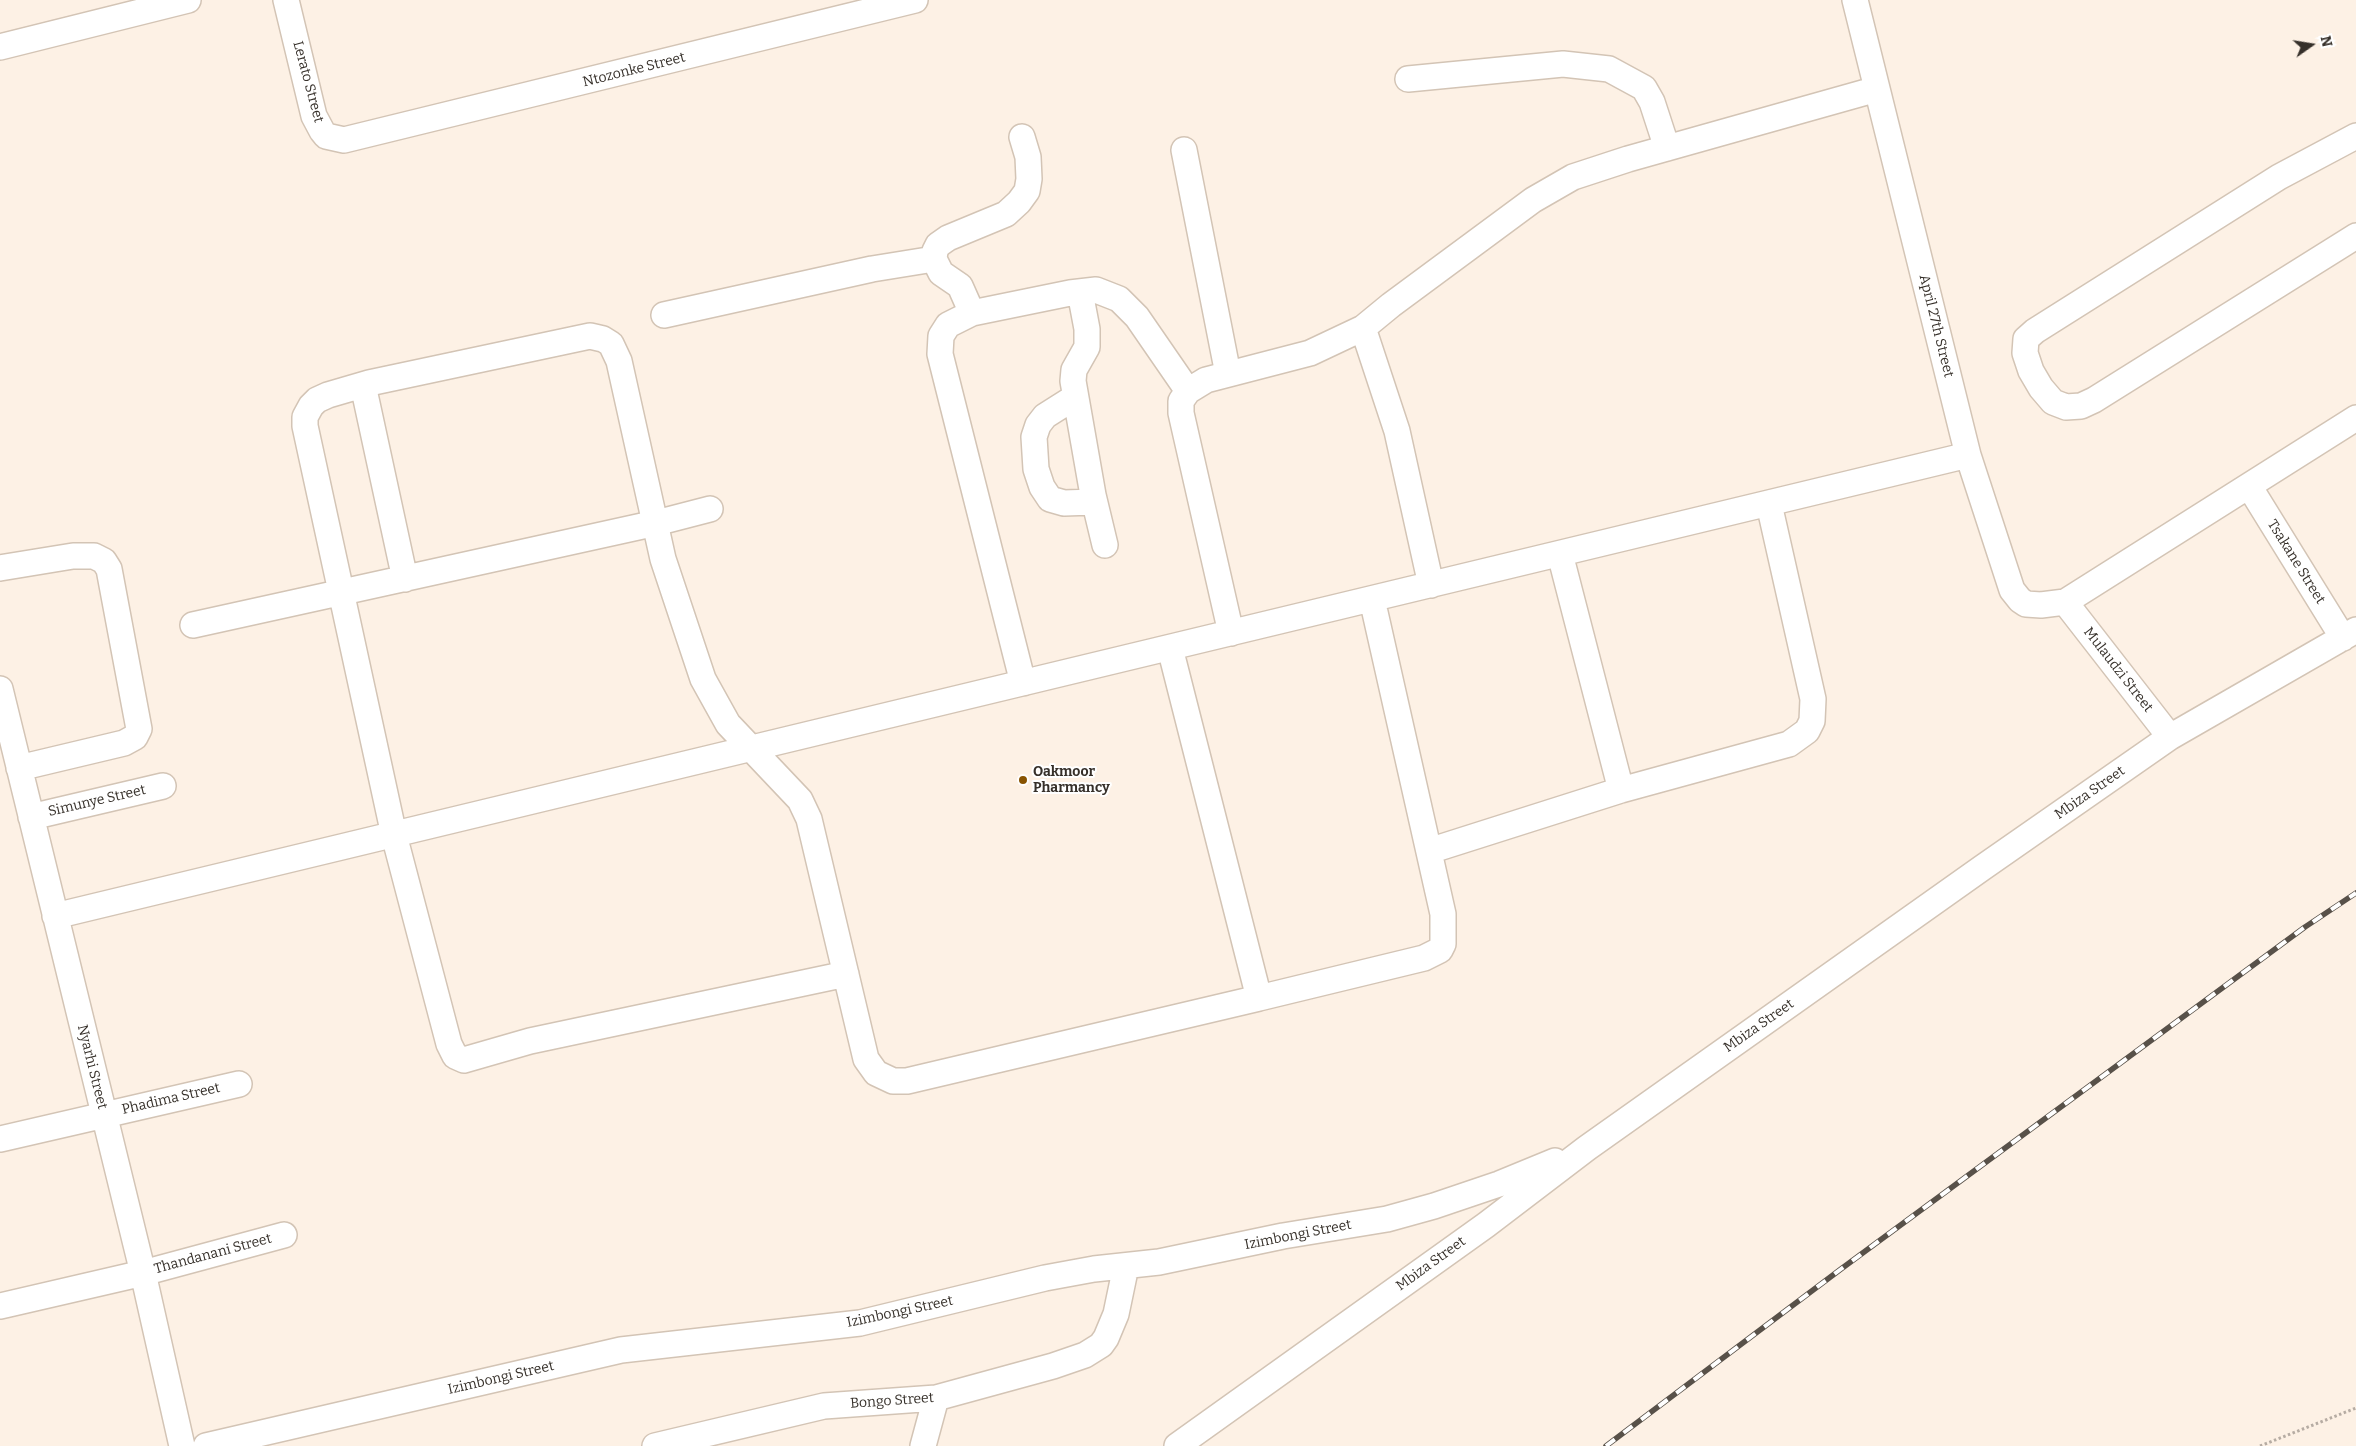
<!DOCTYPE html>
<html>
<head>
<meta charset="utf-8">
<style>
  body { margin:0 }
  #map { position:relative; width:2356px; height:1446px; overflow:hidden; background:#fdf1e5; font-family:Bitter,serif }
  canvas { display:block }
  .north { position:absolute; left:2286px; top:20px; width:50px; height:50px; -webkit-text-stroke:4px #fff; paint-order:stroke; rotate:77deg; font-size:14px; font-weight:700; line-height:20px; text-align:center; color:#36302a }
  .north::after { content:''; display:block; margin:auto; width:18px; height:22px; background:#36302a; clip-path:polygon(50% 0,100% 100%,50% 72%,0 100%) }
</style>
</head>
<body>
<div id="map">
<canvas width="2356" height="1446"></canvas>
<div class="north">N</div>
</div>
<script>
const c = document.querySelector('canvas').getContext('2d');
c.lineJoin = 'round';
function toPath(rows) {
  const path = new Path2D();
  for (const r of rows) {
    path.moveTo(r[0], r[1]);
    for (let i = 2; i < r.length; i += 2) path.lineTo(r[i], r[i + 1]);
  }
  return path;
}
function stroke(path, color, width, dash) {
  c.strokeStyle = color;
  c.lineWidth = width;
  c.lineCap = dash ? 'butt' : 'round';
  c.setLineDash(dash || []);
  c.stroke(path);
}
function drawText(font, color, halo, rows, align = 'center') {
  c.font = font + ' Bitter,serif';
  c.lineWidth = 4;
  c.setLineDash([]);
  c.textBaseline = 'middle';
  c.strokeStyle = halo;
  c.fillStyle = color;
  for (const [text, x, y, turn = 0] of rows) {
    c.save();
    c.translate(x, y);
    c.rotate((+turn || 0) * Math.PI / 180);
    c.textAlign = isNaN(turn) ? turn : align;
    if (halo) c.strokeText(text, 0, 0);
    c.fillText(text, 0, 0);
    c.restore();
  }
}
const path = toPath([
  [2260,1446,2356,1408]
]);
const minor = toPath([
  [286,0,314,116,322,131,326,136,344,140,915,0],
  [1855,0,1968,455,2012,590,2020,600,2026,604,2041,605,2065,602,2356,418],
  [0,47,188,0],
  [1408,79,1563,64,1609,69,1644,88,1652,102,1667,148],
  [2356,136,2279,177,2035,331,2026,339,2025,353,2031,371,2041,388,2053,402,2066,407,2081,406,2094,400,2356,236],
  [1184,150,1228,374],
  [934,259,935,251,938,245,948,238,1006,214,1019,202,1027,191,1029,179,1028,157,1022,137],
  [1080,292,1087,329,1087,347,1074,370,1073,381,1093,495,1105,545],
  [664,315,872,269,934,259,941,273,960,286,972,313],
  [1363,328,1397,431,1431,585],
  [363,385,405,579],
  [1075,397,1045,416,1038,425,1034,437,1036,469,1042,487,1050,499,1064,503,1094,502],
  [2249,486,2343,638],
  [1560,554,1621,790],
  [0,568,73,556,94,556,104,561,109,569,139,729,135,737,124,743,19,768],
  [2065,602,2170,737],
  [193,625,656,523,710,509],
  [1231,633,1181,413,1181,401,1188,391,1206,380,1310,353,1363,328,1391,305,1533,200,1573,177,1628,159,1877,89],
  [1023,683,940,354,941,336,948,325,972,313,1070,293,1096,290,1119,299,1137,317,1188,391],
  [0,689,143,1273,182,1446],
  [31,817,163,786],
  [1429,851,1621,790,1789,744,1807,731,1812,721,1813,699,1769,504],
  [55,916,1968,455],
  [846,974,530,1041,464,1060,455,1056,449,1044,394,835,305,426,305,417,311,406,317,400,328,395,369,383,590,336,603,339,611,344,619,361,663,559,703,679,728,724,800,800,809,819,866,1059,876,1073,893,1081,907,1081,1259,998,1170,648],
  [1259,998,1424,958,1440,950,1443,944,1443,914,1372,599],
  [0,1139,239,1084],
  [0,1306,143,1273,284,1235],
  [206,1446,621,1350,860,1323,1045,1278,1094,1269,1159,1262,1283,1236,1387,1219,1434,1206,1499,1184,1555,1161],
  [655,1446,824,1406,936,1398,1053,1366,1085,1355,1101,1345,1106,1338,1116,1314,1126,1266],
  [923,1446,936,1398],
  [1177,1446,1486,1225,1587,1148,1982,868,2170,737,2356,630]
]);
const rail = toPath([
  [1606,1446,1841,1269,2305,927,2356,893]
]);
const markers = [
  [1023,780,5,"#885300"]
];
const streetNames = [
  ["Ntozonke Street",634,70,-14],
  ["Lerato Street",308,82,75],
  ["April 27th Street",1936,326,76],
  ["Tsakane Street",2296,562,58],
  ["Mulaudzi Street",2118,670,52],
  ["Mbiza Street",2090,793,-35],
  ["Simunye Street",97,801,-13],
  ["Mbiza Street",1759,1026,-35],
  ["Nyarhi Street",92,1067,76],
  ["Phadima Street",171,1099,-13],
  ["Izimbongi Street",1298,1235,-11],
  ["Thandanani Street",213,1254,-15],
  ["Mbiza Street",1431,1264,-36],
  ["Izimbongi Street",900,1312,-12],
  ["Izimbongi Street",501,1378,-13],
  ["Bongo Street",892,1401,-4]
];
const poiNames = [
  ["Oakmoor",1033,772],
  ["Pharmancy",1033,788]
];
stroke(minor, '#d3c4b5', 28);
stroke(path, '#b6aca3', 3, [2.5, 2.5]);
stroke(minor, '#fff', 25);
stroke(rail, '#585149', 5.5);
stroke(rail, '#fff', 4, [11]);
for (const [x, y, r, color] of markers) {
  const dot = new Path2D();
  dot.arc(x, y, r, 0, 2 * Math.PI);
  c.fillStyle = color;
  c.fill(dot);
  stroke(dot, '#fff', 2);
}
drawText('14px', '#36302a', '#fff', streetNames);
drawText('bold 14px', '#36302a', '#fff', poiNames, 'left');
</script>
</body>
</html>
